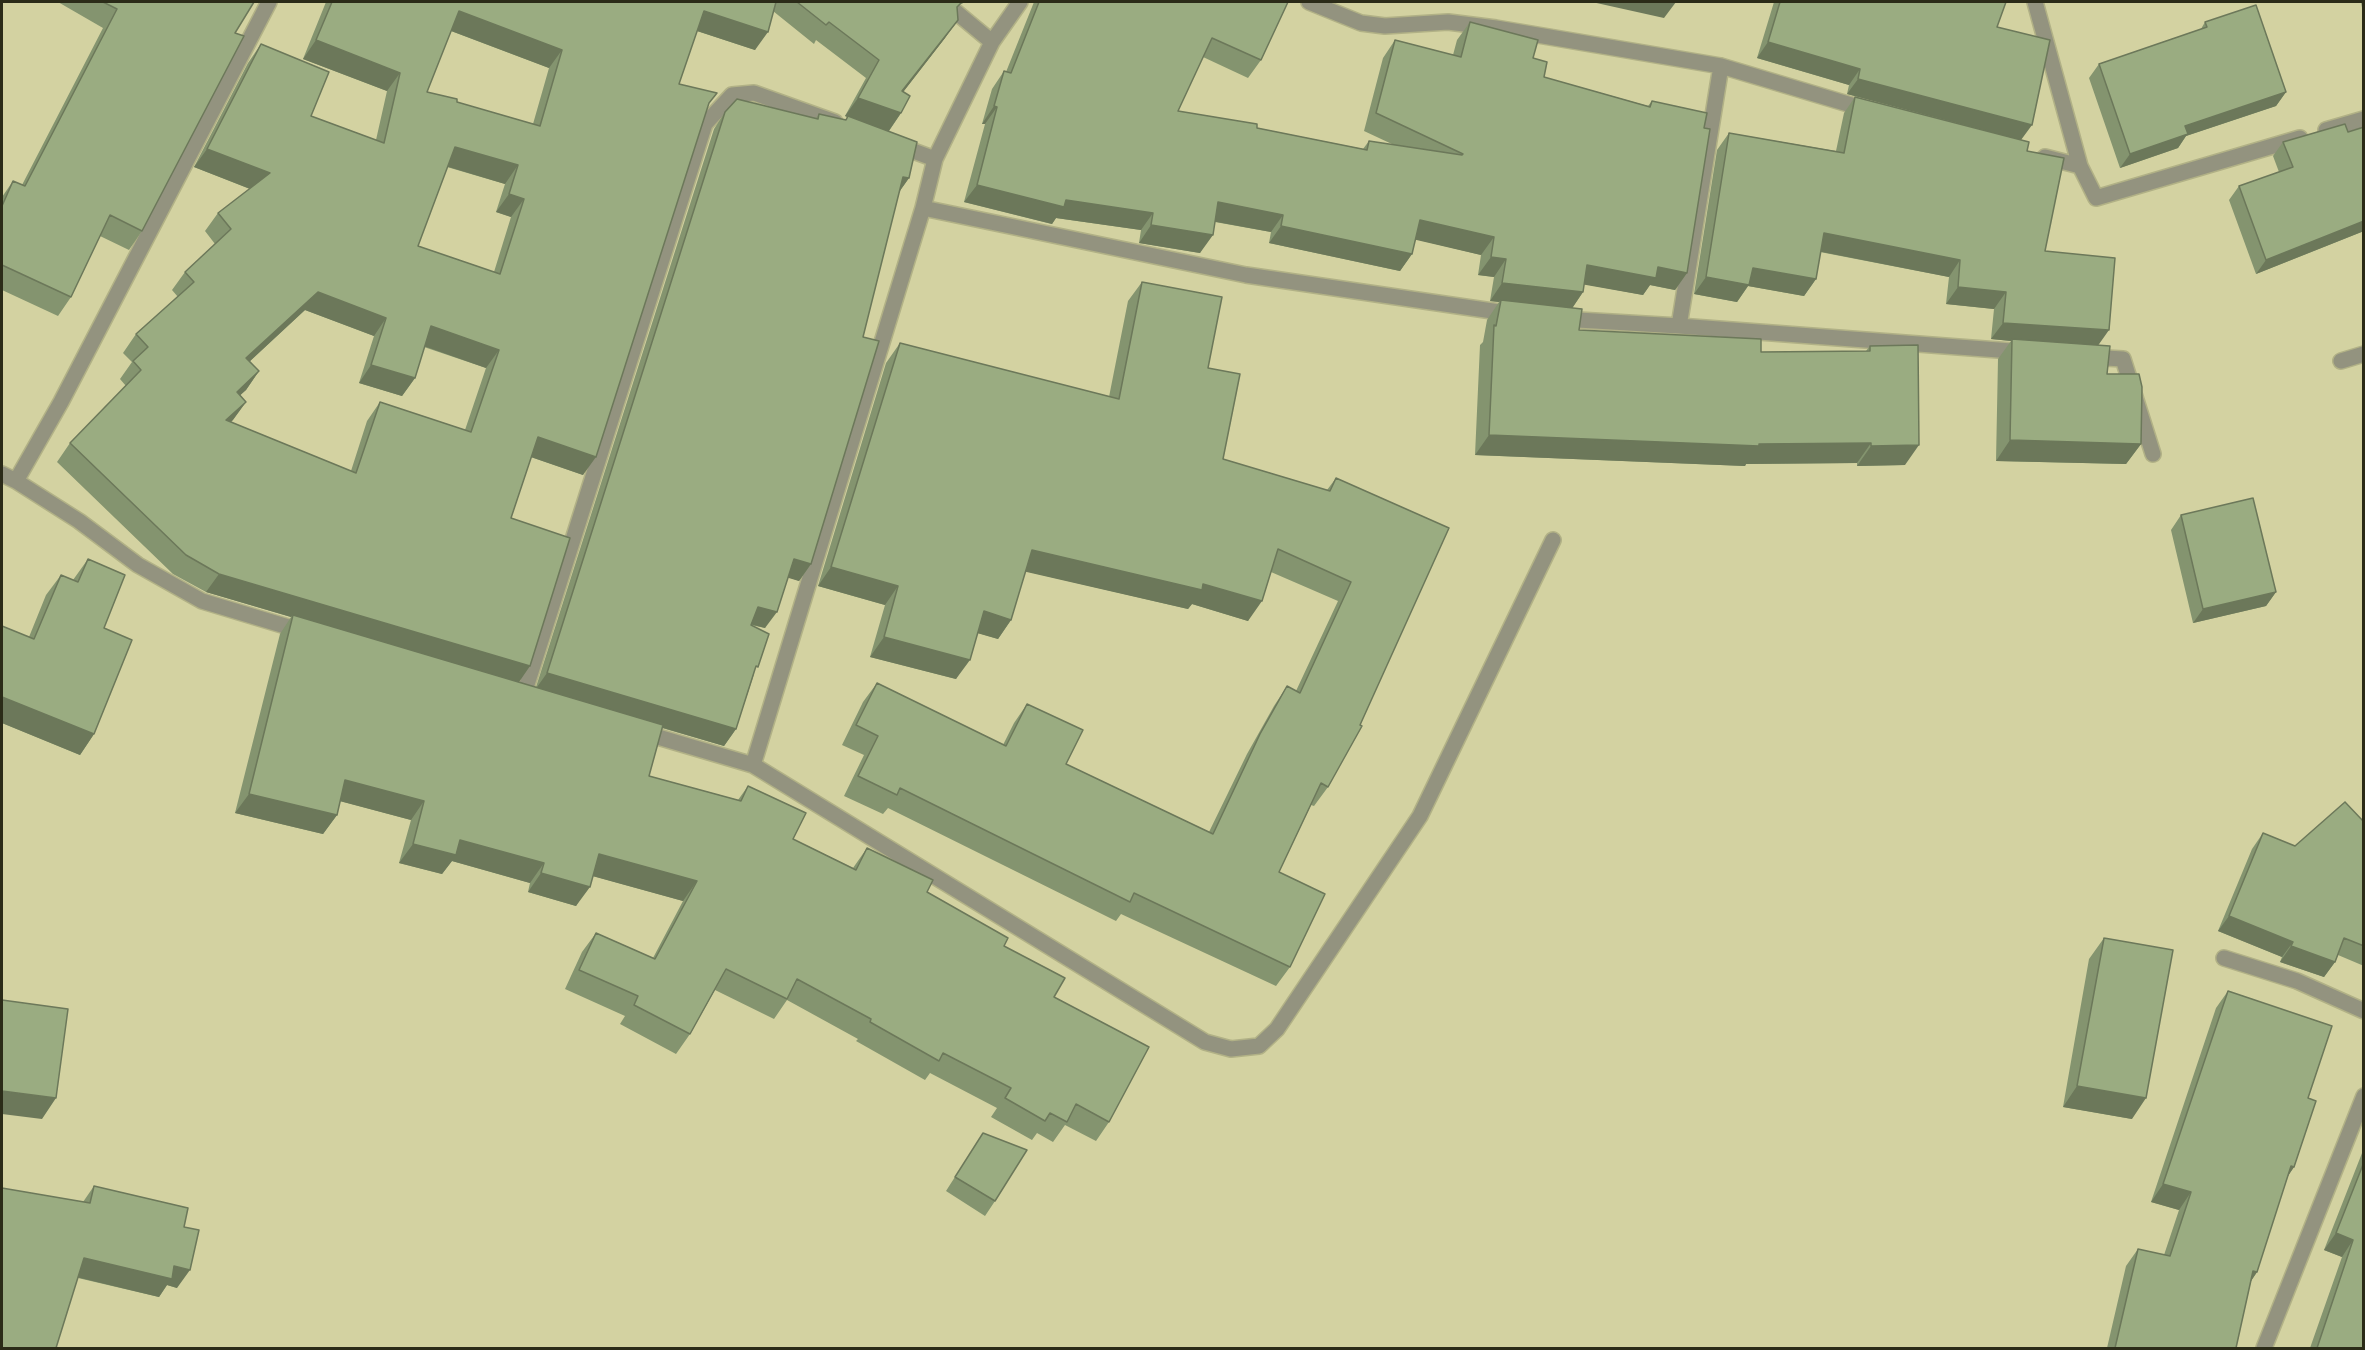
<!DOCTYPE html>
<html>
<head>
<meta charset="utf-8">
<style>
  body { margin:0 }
  #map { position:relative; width:2365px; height:1350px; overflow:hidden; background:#d3d2a1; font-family:Barlow,sans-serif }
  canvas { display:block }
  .frame { position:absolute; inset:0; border:3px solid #2b2b18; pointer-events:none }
</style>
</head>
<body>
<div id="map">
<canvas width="2365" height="1350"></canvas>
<div class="frame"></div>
</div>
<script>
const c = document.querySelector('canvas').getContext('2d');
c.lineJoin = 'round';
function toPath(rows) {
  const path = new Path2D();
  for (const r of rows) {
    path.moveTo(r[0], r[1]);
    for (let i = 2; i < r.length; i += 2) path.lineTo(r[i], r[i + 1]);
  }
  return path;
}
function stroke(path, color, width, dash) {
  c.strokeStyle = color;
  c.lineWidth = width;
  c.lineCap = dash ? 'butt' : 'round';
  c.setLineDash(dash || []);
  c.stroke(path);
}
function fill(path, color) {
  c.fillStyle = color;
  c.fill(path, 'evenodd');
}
const street = toPath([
  [944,2,992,42],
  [1020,2,992,42,935,159,923,208,753,765,1205,1042,1231,1049,1259,1046,1277,1029,1420,816,1553,540],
  [1309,2,1361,23,1385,26,1448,22,1496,28,1721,66,1868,110],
  [2035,2,2080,166,2096,198,2300,138],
  [2326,130,2364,119],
  [897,145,935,159],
  [2045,157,2080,166],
  [923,208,1246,275,1513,314],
  [1561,319,1679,326,2025,352],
  [1679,326,1721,66],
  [2088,357,2123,359,2153,454],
  [2341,361,2364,354],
  [2,474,16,481,79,521,138,565,202,601,305,632],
  [16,481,61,402,269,2],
  [523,697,705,124,732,95,754,93,835,122],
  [641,732,753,765],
  [2224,958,2297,981,2364,1011],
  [2264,1348,2364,1096]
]);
const wall = toPath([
  [58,2,254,2,235,33,142,231,129,250,100,236,71,297,58,316,2,290,2,197,13,181,22,185,103,28],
  [326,2,964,2,962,4,960,3,957,8,945,38,903,92,901,113,889,131,909,178,899,192,863,337,811,564,799,581,788,577,765,628,751,625,754,674,736,729,724,746,662,728,649,776,738,800,748,786,793,839,853,868,867,848,927,892,1004,946,1054,997,1109,1122,1096,1141,1065,1125,1053,1142,1037,1133,1032,1140,991,1117,997,1108,930,1073,925,1080,856,1041,858,1039,787,1000,774,1019,715,990,690,1034,676,1054,620,1024,625,1016,565,989,582,952,596,933,653,958,683,901,593,876,576,906,528,892,530,883,452,861,442,874,399,863,411,820,340,801,337,815,323,834,235,813,280,634,291,617,206,592,173,574,57,462,70,443,126,386,120,379,132,362,123,353,136,334,178,297,172,290,185,272,215,244,205,231,218,213,250,189,194,167,248,63,261,44,311,116,376,140,387,91,303,59],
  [773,11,814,44,816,40,866,78,845,116,847,117,845,120,819,114,816,118,725,112,714,129,536,687,518,682,530,666,511,518,531,457,583,475,708,105,679,84,697,31,755,50],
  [451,31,549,68,533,124,457,102,427,92],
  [447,167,505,184,496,212,511,217,494,272,418,246],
  [305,310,374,336,359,383,402,396,415,378,424,347,486,368,465,430,380,402,367,421,351,471,231,422,246,402,240,395,246,390,259,371,250,361],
  [1034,2,1288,2,1261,60,1248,78,1203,57,1178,111,1257,128,1363,149,1369,141,1394,145,1364,131,1383,58,1395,40,1453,55,1457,40,1470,22,1533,58,1544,77,1648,106,1652,101,1704,128,1687,273,1675,290,1650,285,1643,295,1584,284,1583,292,1572,308,1579,330,1761,352,1866,351,1870,346,1905,465,1857,466,1857,463,1746,464,1745,466,1475,455,1480,345,1483,342,1487,320,1499,302,1490,301,1494,277,1478,275,1481,255,1415,239,1412,254,1400,271,1269,243,1271,232,1215,222,1200,253,1139,243,1141,230,1056,218,1052,224,964,202,985,124,982,124,992,89,1004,71,1006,72],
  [1774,2,2006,2,1997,27,2021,140,1847,94,1849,85,1757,58],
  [2361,2,2364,2,2364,19],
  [2205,22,2286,92,2276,106,2186,136,2178,148,2120,168,2089,78,2099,64,2201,29],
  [1855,97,2027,151,2045,251,2098,345,2107,374,2141,444,2126,464,1996,461,1998,359,2011,341,1991,339,1994,309,1946,304,1949,277,1820,252,1816,279,1804,296,1748,286,1737,302,1694,294,1717,150,1729,133,1836,151,1844,113],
  [2364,127,2364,231,2256,274,2229,200,2239,186,2279,172,2273,156,2283,142,2348,132],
  [1142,282,1208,368,1223,459,1327,490,1336,478,1449,528,1328,787,1314,806,1311,805,1279,872,1290,967,1276,986,1121,914,1116,921,888,808,883,814,844,796,864,755,842,745,863,702,877,683,1003,745,1014,723,1027,704,1066,764,1209,832,1247,754,1274,706,1287,686,1296,691,1338,601,1271,572,1248,621,1192,604,1188,609,1025,571,1011,620,998,639,978,633,956,679,870,657,885,605,818,586,886,363,900,343,1109,397,1128,301],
  [2181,515,2276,592,2266,606,2193,623,2171,530],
  [88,559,104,628,94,734,80,755,2,723,2,626,29,637,46,595,61,575,73,580],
  [2364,822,2364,966,2338,955,2335,962,2324,977,2280,962,2282,957,2218,931,2252,849,2263,833,2295,846],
  [2104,938,2132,1119,2063,1107,2089,959],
  [2228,991,2308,1098,2294,1167,2287,1177,2257,1272,2251,1281,2236,1348,2107,1348,2126,1266,2138,1249,2164,1255,2179,1210,2151,1202,2216,1008],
  [983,1133,995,1201,985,1216,946,1191],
  [2364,1148,2364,1348,2310,1348,2342,1257,2324,1250],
  [94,1186,184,1227,177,1288,167,1285,159,1297,78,1278,83,1202]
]);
const shadedWall = toPath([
  [1592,2,1676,2,1664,18],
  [459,11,562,50,549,68,446,29],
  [704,11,768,32,755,50,691,29],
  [958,20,945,38,890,109,901,113,888,132,845,116,858,98,902,91],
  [316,40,400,73,387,91,303,59],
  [1768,42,1860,69,1849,85,1757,58],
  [1858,79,2032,125,2021,140,1847,94],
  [2286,92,2276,106,2186,136,2178,148,2120,168,2130,154,2185,126],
  [994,106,997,107,985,124,982,124],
  [455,147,518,165,505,184,442,165],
  [207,149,270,173,258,192,194,167],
  [903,177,909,178,897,195],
  [977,185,1153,213,1141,230,1056,218,1052,224,964,202],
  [509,194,524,199,511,217,496,212],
  [1218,202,1283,215,1271,232,1206,220],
  [1420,220,1494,237,1481,255,1408,238],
  [2364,221,2364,231,2256,274,2266,260],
  [1151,225,1213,235,1200,253,1139,243],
  [1281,226,1412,254,1400,271,1269,243],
  [1824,233,1960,260,1949,277,1812,250],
  [1491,257,1506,259,1494,277,1478,275],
  [1587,265,1658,267,1687,273,1675,290,1650,285,1643,295,1575,283],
  [1753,268,1816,279,1804,296,1748,286,1737,302,1694,294,1706,277],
  [1502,283,1583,292,1571,310,1501,300,1499,302,1490,301],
  [1958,287,2006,292,1994,309,1946,304],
  [318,292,386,318,374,336,305,310,234,376,246,358],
  [2003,323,2109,330,2097,347,2012,339,2011,341,1991,339],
  [431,326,499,350,486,368,418,344],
  [371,365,415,378,402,396,359,383],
  [259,371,246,390,224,410,237,392],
  [246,402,233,420,213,439,226,420],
  [1489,435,1871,443,1857,463,1746,464,1745,466,1475,455],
  [538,437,596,457,583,475,525,455],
  [2010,440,2141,444,2126,464,1996,461],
  [1919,445,1905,465,1857,466,1871,446],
  [1032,550,1203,584,1262,601,1248,621,1192,604,1188,609,1018,570],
  [794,559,811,564,799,581,782,576],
  [831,567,898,586,885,605,818,586],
  [219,574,530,666,517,685,293,615,291,617,206,592],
  [2276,592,2266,606,2193,623,2203,609],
  [758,607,777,612,765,628,746,623],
  [984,611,1011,620,998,639,970,631],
  [884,637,970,660,956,679,870,657],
  [547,673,736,729,724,746,535,690],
  [2,697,94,734,80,755,2,723],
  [345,780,424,801,411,820,332,799],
  [249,794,337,815,323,834,235,813],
  [460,840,544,863,530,883,452,861,442,874,399,863,413,844],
  [599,854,697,881,683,901,585,874],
  [541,873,590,887,576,906,528,892],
  [2229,916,2293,942,2282,957,2218,931],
  [2291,946,2335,962,2324,977,2280,962],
  [2077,1086,2146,1098,2132,1119,2063,1107],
  [2,1091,56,1098,42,1119,2,1114],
  [2291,1166,2294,1167,2282,1185],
  [2163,1184,2191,1192,2179,1210,2151,1202],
  [2336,1233,2353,1240,2342,1257,2324,1250],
  [84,1258,174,1266,190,1270,177,1288,167,1285,159,1297,72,1276],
  [2253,1271,2257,1272,2245,1290]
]);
const building = toPath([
  [103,2,254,2,235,33,244,36,142,231,110,215,71,297,2,265,2,206,13,181,25,186,117,9,103,2],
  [332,2,776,2,768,32,704,11,679,84,717,93,709,103,596,457,538,437,511,518,570,538,530,666,219,574,186,555,70,443,141,370,133,361,148,347,136,334,194,282,185,272,231,229,218,213,270,173,207,149,261,44,329,72,311,116,384,143,400,73,316,40,332,2],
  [459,11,562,50,540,126,457,102,457,99,427,92,459,11],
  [455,147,518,165,509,194,524,199,500,274,418,246,455,147],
  [318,292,386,318,371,365,415,378,431,326,499,350,471,432,380,402,356,473,226,420,246,402,237,392,259,371,246,358,318,292],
  [797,2,962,2,957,7,958,20,902,91,910,96,901,113,858,98,879,60,829,22,826,25,797,2],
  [1039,2,1288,2,1261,60,1212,38,1178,111,1257,124,1257,128,1367,150,1369,141,1462,155,1463,154,1376,113,1395,40,1461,57,1470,22,1538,40,1533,58,1547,62,1544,77,1650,107,1652,101,1707,113,1704,128,1710,129,1687,273,1658,267,1656,278,1587,265,1583,292,1502,283,1506,259,1491,257,1494,237,1420,220,1412,254,1281,226,1283,215,1218,202,1213,235,1151,225,1153,213,1066,200,1064,207,977,185,997,107,994,106,1004,71,1011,73,1039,2],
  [1780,2,2006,2,1997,27,2050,40,2032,125,1858,79,1860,69,1768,42,1780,2],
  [2256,5,2286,92,2185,126,2188,134,2130,154,2099,64,2207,27,2205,22,2256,5],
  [1855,97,2029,142,2027,151,2064,158,2045,251,2115,258,2109,330,2003,323,2006,292,1958,287,1960,260,1824,233,1816,279,1753,268,1749,285,1706,277,1729,133,1844,153,1855,97],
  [737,99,818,119,819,114,846,120,848,116,917,142,909,178,903,177,863,337,879,341,811,564,794,559,777,612,758,607,751,625,769,634,758,667,756,666,736,729,547,673,725,112,737,99],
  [2345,124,2348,132,2364,127,2364,221,2266,260,2239,186,2293,167,2283,142,2345,124],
  [1142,282,1222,297,1208,368,1240,374,1223,459,1330,491,1336,478,1449,528,1360,725,1362,726,1328,787,1321,783,1279,872,1325,894,1290,967,1134,893,1130,902,900,788,897,795,858,776,878,736,856,725,877,683,1006,746,1027,704,1083,730,1066,764,1213,834,1260,734,1287,686,1300,693,1351,582,1278,549,1262,601,1203,584,1202,590,1032,550,1011,620,984,611,970,660,884,637,898,586,831,567,900,343,1119,399,1142,282],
  [1501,300,1582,309,1579,330,1761,339,1761,352,1870,351,1870,346,1918,345,1919,445,1871,446,1871,443,1759,444,1759,446,1489,435,1494,325,1496,326,1501,300],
  [2012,339,2110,346,2107,374,2139,374,2142,387,2141,444,2010,440,2012,339],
  [2253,498,2276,592,2203,609,2181,515,2253,498],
  [88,559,125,575,104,628,132,640,94,734,2,697,2,626,34,639,61,575,78,582,88,559],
  [293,615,663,725,649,776,741,801,748,786,806,813,793,839,856,870,867,848,933,880,927,892,1008,938,1004,946,1065,978,1054,997,1149,1047,1109,1122,1076,1104,1067,1122,1050,1113,1045,1121,1005,1098,1011,1088,943,1053,939,1061,870,1022,871,1019,797,979,787,999,726,969,690,1034,634,1005,638,996,579,970,596,933,655,959,697,881,599,854,590,887,541,873,544,863,460,840,456,855,413,844,424,801,345,780,337,815,249,794,293,615],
  [2345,802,2364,822,2364,946,2344,938,2335,962,2291,946,2293,942,2229,916,2263,833,2295,846,2345,802],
  [2104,938,2173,950,2146,1098,2077,1086,2104,938],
  [2228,991,2332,1026,2308,1098,2316,1101,2294,1167,2291,1166,2257,1272,2253,1271,2236,1348,2115,1348,2138,1249,2170,1256,2191,1192,2163,1184,2228,991],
  [2,1000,68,1009,56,1098,2,1091,2,1000],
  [983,1133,1027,1150,995,1201,955,1177,983,1133],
  [2364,1162,2364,1348,2317,1348,2353,1240,2336,1233,2364,1162],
  [94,1186,188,1208,184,1227,199,1230,190,1270,174,1266,172,1279,84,1258,56,1348,2,1348,2,1188,90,1203,94,1186]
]);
stroke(street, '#b1b186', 18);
stroke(street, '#93937f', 15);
fill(wall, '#84946f');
fill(shadedWall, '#6c785a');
fill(building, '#9aac81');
stroke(building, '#6c785a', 1.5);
</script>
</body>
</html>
